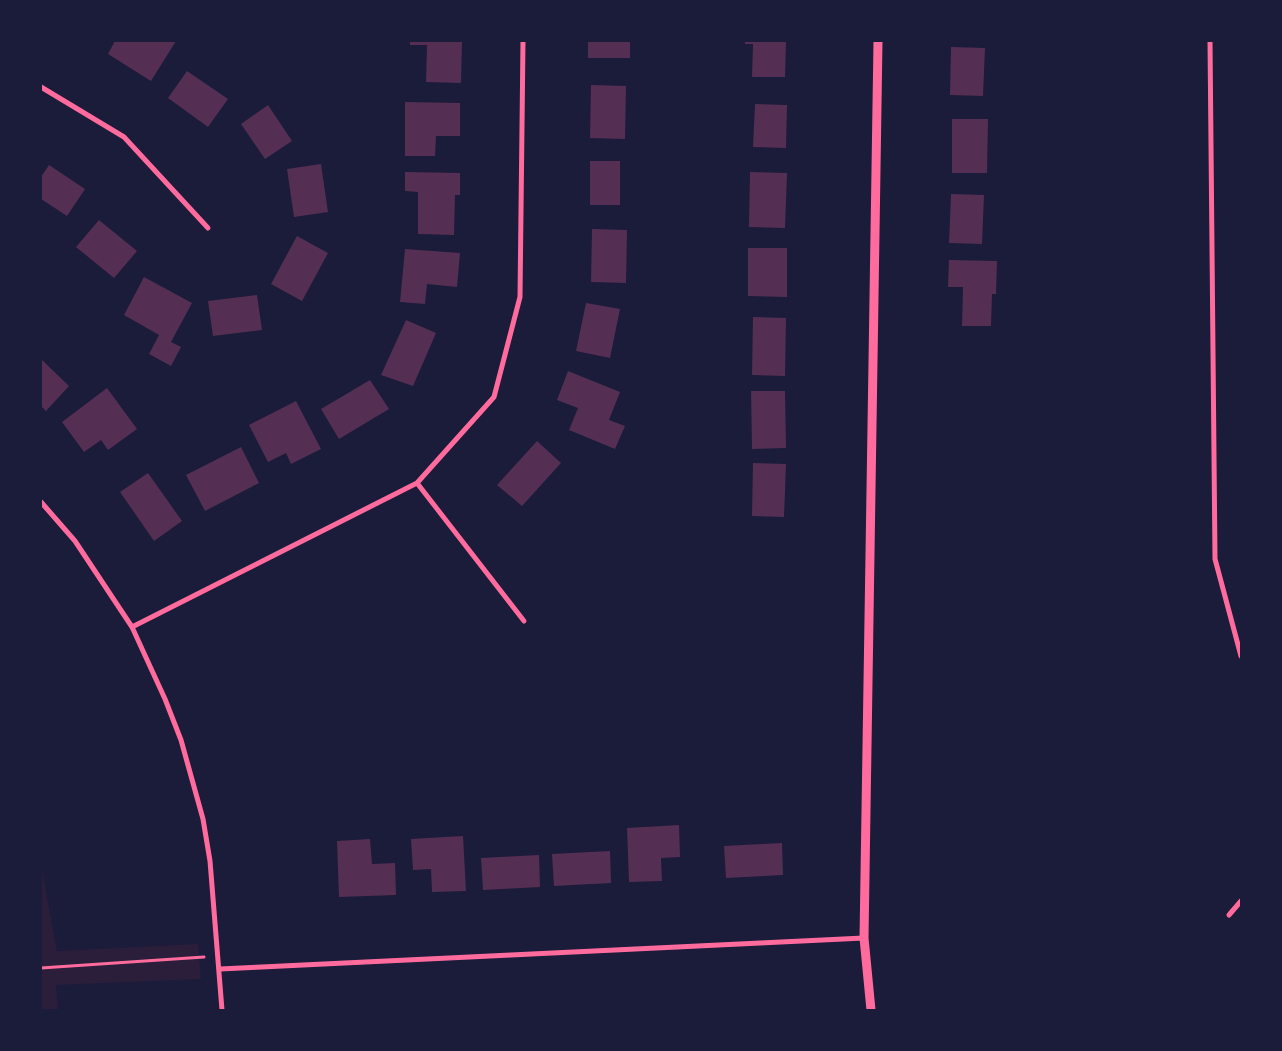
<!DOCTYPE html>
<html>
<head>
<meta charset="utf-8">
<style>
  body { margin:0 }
  #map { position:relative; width:1282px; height:1051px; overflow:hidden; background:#1b1b3a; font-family:"Source Sans 3",sans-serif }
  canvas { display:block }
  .frame { position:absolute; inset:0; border:42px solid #1b1b3a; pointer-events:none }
</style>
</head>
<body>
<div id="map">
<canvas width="1282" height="1051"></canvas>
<div class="frame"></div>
</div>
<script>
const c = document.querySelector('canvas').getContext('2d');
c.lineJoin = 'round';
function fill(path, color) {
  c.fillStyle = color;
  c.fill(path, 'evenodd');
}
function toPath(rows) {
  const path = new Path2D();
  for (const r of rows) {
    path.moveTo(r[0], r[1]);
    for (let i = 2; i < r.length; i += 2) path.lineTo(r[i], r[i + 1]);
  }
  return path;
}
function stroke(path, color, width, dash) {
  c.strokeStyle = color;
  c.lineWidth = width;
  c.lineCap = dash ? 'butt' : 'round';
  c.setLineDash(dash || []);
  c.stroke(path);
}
const green = toPath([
  [41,865,57,951,198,944,201,979,56,985,58,1010,41,1010]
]);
const building = toPath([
  [115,41,176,41,151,81,108,54],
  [410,41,462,41,461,83,426,82,427,45,410,45],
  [588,41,630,41,630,58,588,58],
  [745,41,786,41,785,77,752,77,753,44,745,44],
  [951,47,985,48,983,96,950,95],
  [187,71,228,99,208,127,168,98],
  [591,85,626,86,625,139,590,138],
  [405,102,460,103,460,136,436,136,435,156,405,156],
  [755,104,787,105,786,148,753,147],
  [268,105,292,141,265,159,241,124],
  [952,119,988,119,987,173,952,173],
  [590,161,620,161,620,205,590,205],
  [321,164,328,212,294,217,287,169],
  [49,165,85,189,67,216,41,199,41,177],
  [405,172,460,173,460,195,455,195,454,235,418,234,418,192,405,191],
  [750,172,787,173,785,228,749,227],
  [951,194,984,195,982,244,949,243],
  [99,220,137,251,114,278,76,247],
  [592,229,627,230,626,283,591,282],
  [297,236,328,253,302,301,271,284],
  [748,248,787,248,787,297,748,296],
  [405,249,460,253,457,287,427,284,425,304,400,302],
  [949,260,997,261,996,294,992,294,991,326,962,326,963,287,948,287],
  [144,277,192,303,171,342,181,347,171,366,149,354,159,335,124,315],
  [257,295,262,330,213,336,208,301],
  [586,303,620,309,610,358,576,351],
  [753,317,786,318,785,376,752,375],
  [406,320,436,333,413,386,381,375],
  [41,359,69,386,46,411,41,406],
  [568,371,620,392,609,420,625,426,615,449,569,430,578,408,557,400],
  [370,380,389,409,339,439,321,409],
  [107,388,137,429,108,450,101,440,84,452,62,422],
  [751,391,785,391,786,448,752,449],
  [296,401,321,449,291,464,286,453,268,462,249,425],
  [537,441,561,463,522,506,497,485],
  [241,447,259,483,205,511,186,475],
  [753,463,786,464,784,517,752,516],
  [148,473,182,521,154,541,120,492],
  [679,825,680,857,661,858,662,881,629,882,627,828],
  [463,836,466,891,432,892,431,869,413,870,411,839],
  [370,839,372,864,395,863,396,895,339,897,337,841],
  [782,843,783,875,726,878,724,846],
  [610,851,611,883,554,886,552,854],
  [539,855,540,887,483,890,481,858]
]);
const path = toPath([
  [41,968,204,957]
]);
const minor = toPath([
  [1210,41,1215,559,1241,656],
  [41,87,124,137,208,228],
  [417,483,524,621],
  [41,502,75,541,132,627,165,699,181,740,203,819,210,861,222,1010],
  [132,627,417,483,494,397,520,297,523,41],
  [1229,915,1241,901],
  [220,969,864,938]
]);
const tertiary = toPath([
  [871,1010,864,938,878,41]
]);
fill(green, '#2a1e3b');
fill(building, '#542f53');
stroke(path, '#ff6b9d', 3);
stroke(minor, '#ff6b9d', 5);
stroke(tertiary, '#ff6b9d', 9);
</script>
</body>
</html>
